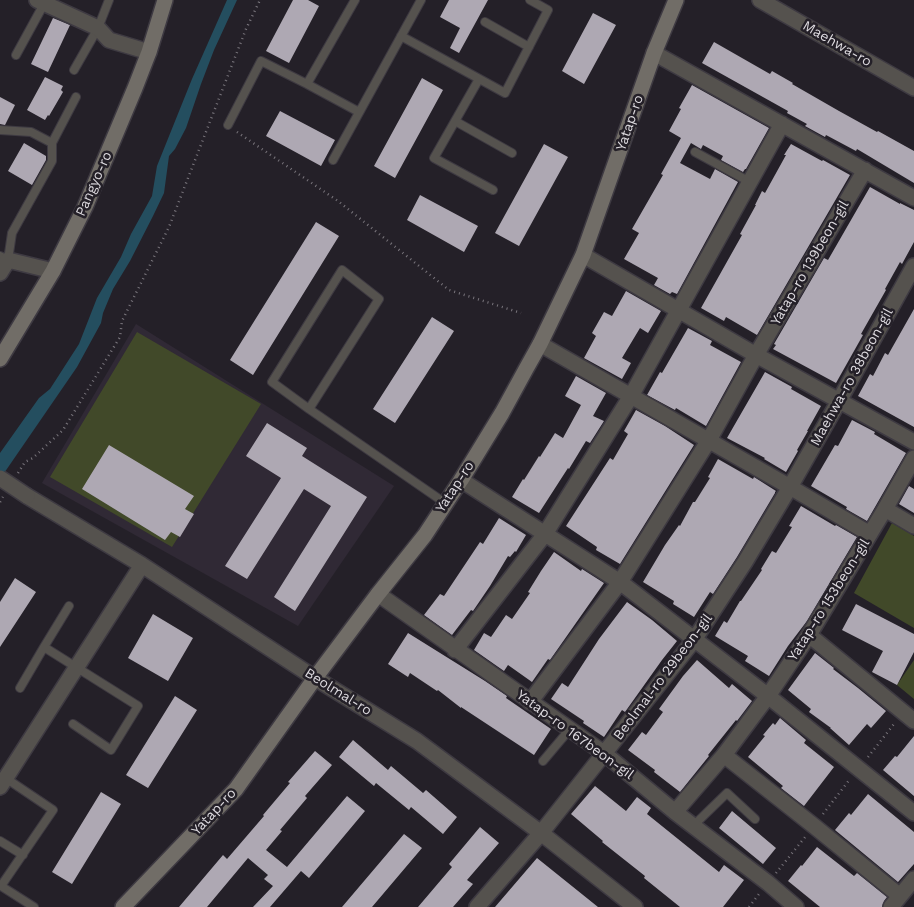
<!DOCTYPE html>
<html>
<head>
<meta charset="utf-8">
<style>
  body { margin:0 }
  canvas { display:block; background:#242028 }
</style>
</head>
<body>
<canvas width="914" height="907"></canvas>
<script>
const c = document.querySelector('canvas').getContext('2d');
c.lineJoin = 'round';
function fill(path, color) {
  c.fillStyle = color;
  c.fill(path, 'evenodd');
}
function toPath(rows) {
  const path = new Path2D();
  for (const r of rows) {
    path.moveTo(r[0], r[1]);
    for (let i = 2; i < r.length; i += 2) path.lineTo(r[i], r[i + 1]);
  }
  return path;
}
function stroke(path, color, width, dash) {
  c.strokeStyle = color;
  c.lineWidth = width;
  c.lineCap = dash ? 'butt' : 'round';
  c.setLineDash(dash || []);
  c.stroke(path);
}
function drawText(font, color, halo, rows, align = 'center') {
  c.font = font + ' "Work Sans",sans-serif';
  c.lineWidth = 5;
  c.setLineDash([]);
  c.textBaseline = 'middle';
  c.strokeStyle = halo;
  c.fillStyle = color;
  for (const [text, x, y, turn = 0] of rows) {
    c.save();
    c.translate(x, y);
    c.rotate((+turn || 0) * Math.PI / 180);
    c.textAlign = isNaN(turn) ? turn : align;
    if (halo) c.strokeText(text, 0, 0);
    c.fillText(text, 0, 0);
    c.restore();
  }
}
const built = toPath([
  [136,324,394,486,298,626,42,483]
]);
const green = toPath([
  [137,332,261,404,172,547,50,477],
  [892,523,914,536,914,628,854,593],
  [914,660,914,699,897,685]
]);
const water = toPath([
  [227,0,237,0,214,50,201,84,186,128,175,149,169,156,164,193,153,216,130,261,113,289,103,313,101,323,77,367,0,479,0,453,39,398,50,389,79,344,97,298,121,257,131,234,152,196,157,166,192,79]
]);
const building = toPath([
  [293,0,308,0,319,6,289,63,266,51],
  [449,0,488,0,459,53,450,48,460,28,440,17],
  [593,13,616,25,584,84,562,71],
  [53,18,70,25,48,72,31,64],
  [714,42,770,74,772,71,793,83,792,84,839,111,877,132,878,131,914,151,914,183,857,149,856,151,826,135,825,137,805,126,807,124,787,113,788,111,702,63],
  [45,77,63,86,61,90,63,92,49,116,48,115,45,120,27,110],
  [422,78,443,90,395,178,374,166],
  [692,85,769,128,746,169,745,169,743,172,721,160,723,156,703,145,701,149,691,143,680,163,710,179,715,169,738,182,677,294,672,292,670,294,654,285,658,278,624,259,639,233,632,229,663,175,661,174,681,138,669,131,681,109,679,108],
  [0,97,15,105,5,125,0,124],
  [280,111,335,140,321,166,266,136],
  [24,143,46,156,46,160,32,185,8,171],
  [544,144,568,157,519,246,495,233],
  [791,144,822,161,823,160,850,175,757,335,726,317,724,321,701,308,742,235,740,234,756,205,755,205,762,191,765,193,786,155,784,155],
  [870,187,900,204,900,203,914,210,914,242,902,264,900,262,885,289,886,290,861,334,863,335,836,383,773,349,776,345,774,344,824,258,828,260],
  [420,195,478,226,464,252,407,220],
  [316,222,339,236,253,375,230,360],
  [626,291,661,311,648,333,640,328,622,358,631,363,622,379,584,358,596,336,592,333,604,312,612,316],
  [914,309,914,427,858,396,870,374,873,376,885,353,888,355],
  [432,317,454,331,395,423,373,409],
  [688,328,712,341,710,345,741,362,706,426,676,408,675,410,647,395,660,372,662,373],
  [765,372,792,387,791,389,821,406,807,431,808,431,797,450,798,451,786,472,764,459,765,458,727,438],
  [576,376,606,393,593,416,604,421,590,443,586,441,569,469,568,468,539,513,512,497,523,479,524,480,539,456,540,457,555,433,563,438,581,405,565,396],
  [636,410,665,426,694,445,620,564,596,550,597,547,566,526,610,458,613,460,628,434,624,431],
  [852,420,875,432,874,434,906,453,867,521,846,509,847,507,811,486,835,445,838,446],
  [267,423,307,448,302,456,367,497,295,611,274,597,331,506,304,489,247,579,225,566,281,478,246,456],
  [109,445,194,496,185,509,194,514,180,537,171,532,165,540,82,489],
  [718,459,753,479,754,477,776,491,775,492,775,493,737,557,713,594,710,592,694,617,673,604,674,601,643,582,665,545,679,525,680,526,693,502,695,502,710,478,708,477],
  [909,486,914,489,914,513,899,504],
  [801,506,835,526,836,525,857,537,807,621,788,646,769,676,745,661,748,656,715,636,724,621,727,623,740,601,741,601,762,570,761,569,772,551,776,553,792,527,789,526],
  [499,518,526,535,516,552,515,551,510,557,508,556,490,586,473,611,471,610,452,635,424,615,440,594,444,596,480,542,483,544],
  [554,552,581,571,582,569,604,583,550,660,548,659,532,682,508,665,504,671,474,650,484,633,491,637,506,615,512,619,530,593,528,592,541,571],
  [15,578,36,592,0,647,0,602],
  [627,602,652,620,677,641,662,660,625,712,622,710,604,737,583,723,584,721,551,699,562,683,568,687,599,639],
  [856,604,914,634,914,652,897,685,872,672,883,651,842,630],
  [153,614,193,638,168,681,128,658],
  [408,633,485,681,507,696,506,698,551,729,534,755,461,707,461,708,438,690,437,691,410,673,408,677,388,664],
  [815,653,834,668,833,669,858,688,886,711,871,728,867,724,849,745,830,728,831,728,809,712,811,709,788,690],
  [697,660,729,688,732,684,752,701,737,721,736,720,708,755,709,756,680,792,654,772,655,770,628,750,642,732,646,735,663,712,659,709,683,676],
  [175,696,197,710,148,788,126,775],
  [780,718,806,740,804,743,834,767,804,806,781,788,783,786,748,757,765,736,763,735,773,723,775,725],
  [914,736,914,796,883,770,895,756,897,757],
  [353,740,388,770,391,766,423,793,426,790,457,817,443,834,411,807,409,810,376,783,374,786,339,757],
  [315,751,332,765,305,796,307,798,280,830,282,831,266,850,287,867,347,796,365,811,309,878,301,871,270,907,253,907,273,886,264,879,268,875,248,858,207,907,179,907,223,855,227,859,264,816,263,815,290,783,288,782],
  [595,786,626,811,637,797,651,808,647,814,719,872,724,865,744,880,723,907,680,907,644,878,645,876,602,842,603,841,571,814],
  [101,792,121,804,72,884,52,872],
  [868,794,914,832,914,864,898,882,835,830,849,813,851,815],
  [732,811,776,848,763,864,719,828],
  [480,827,499,843,467,880,473,884,453,907,418,907,452,867,449,864],
  [404,834,422,848,372,907,342,907],
  [817,847,854,876,857,873,887,897,884,901,882,907,820,907,788,881,801,865,802,866],
  [537,858,598,907,495,907]
]);
const path = toPath([
  [237,132,338,201,449,290,521,313],
  [18,473,25,462,33,458,63,430,120,337,122,321,169,227,246,29,260,0],
  [0,502,3,497],
  [868,757,894,724],
  [823,814,850,779],
  [776,873,806,836],
  [749,907,759,894]
]);
const lane = toPath([
  [355,0,307,84,359,112],
  [485,22,529,47],
  [401,36,505,93,548,10,530,0],
  [16,55,45,2],
  [74,70,98,28,109,0],
  [479,79,434,158,493,190],
  [455,121,512,153],
  [228,125,261,61,307,84],
  [0,130,31,132,52,143],
  [695,152,750,182],
  [333,160,421,0],
  [0,256,8,260,12,233,52,161,52,143,76,97],
  [309,409,379,299,342,270,272,382,309,409,445,503],
  [44,647,69,606],
  [20,688,44,647,138,706,111,750,73,724],
  [543,761,570,729],
  [4,777,53,810,1,886,34,907],
  [693,826,727,793,755,819],
  [0,841,23,855]
]);
const street = toPath([
  [37,0,98,28,109,40,149,52],
  [760,0,914,88],
  [654,53,914,198],
  [583,255,756,355,914,442],
  [0,273,8,260,53,271],
  [540,344,790,487,870,534],
  [461,480,620,582,768,696,914,813],
  [27,496,142,565,315,678,417,741,541,833,635,907],
  [885,509,914,526],
  [378,594,605,754,675,812,768,883,796,907],
  [809,635,914,721],
  [455,650,545,534,631,396,782,124],
  [530,702,620,582,709,440,756,355,865,170],
  [724,755,814,826,900,896],
  [0,787,142,565],
  [675,812,724,755,768,696,809,635,885,509,914,458],
  [477,907,541,833,694,640,745,562,790,487,839,401,914,266],
  [891,907,914,879]
]);
const secondary = toPath([
  [0,359,53,271,85,207,135,88,149,52,165,0],
  [123,907,236,789,315,678,378,594,425,535,461,480,502,413,526,369,540,344,583,255,654,53,676,0]
]);
const streetBridge = toPath([
  [0,478,27,496]
]);
const streetNames = [
  ["Maehwa-ro",837,44,30],
  ["Yatap-ro",630,123,-71],
  ["Pangyo-ro",94,184,-66],
  ["Yatap-ro 139beon-gil",810,263,-60],
  ["Maehwa-ro 38beon-gil",852,377,-61],
  ["Yatap-ro",455,487,-57],
  ["Yatap-ro 153beon-gil",829,600,-58],
  ["Beolmal-ro 29beon-gil",663,677,-53],
  ["Beolmal-ro",338,692,32],
  ["Yatap-ro 167beon-gil",575,735,36],
  ["Yatap-ro",214,812,-47]
];
fill(built, '#302935');
fill(green, '#414929');
fill(water, '#244e5f');
fill(building, '#aea8b3');
stroke(lane, '#3e3a42', 10);
stroke(street, '#3e3a42', 18);
stroke(secondary, '#3e3a42', 18);
stroke(path, '#79757c', 2.5, [1, 4]);
stroke(lane, '#55524e', 8);
stroke(street, '#55524e', 15);
stroke(secondary, '#716d67', 15);
stroke(streetBridge, '#3e3a42', 18, []);
stroke(streetBridge, '#55524e', 15);
drawText('14px', '#dddadf', '#242028', streetNames);
</script>
</body>
</html>
